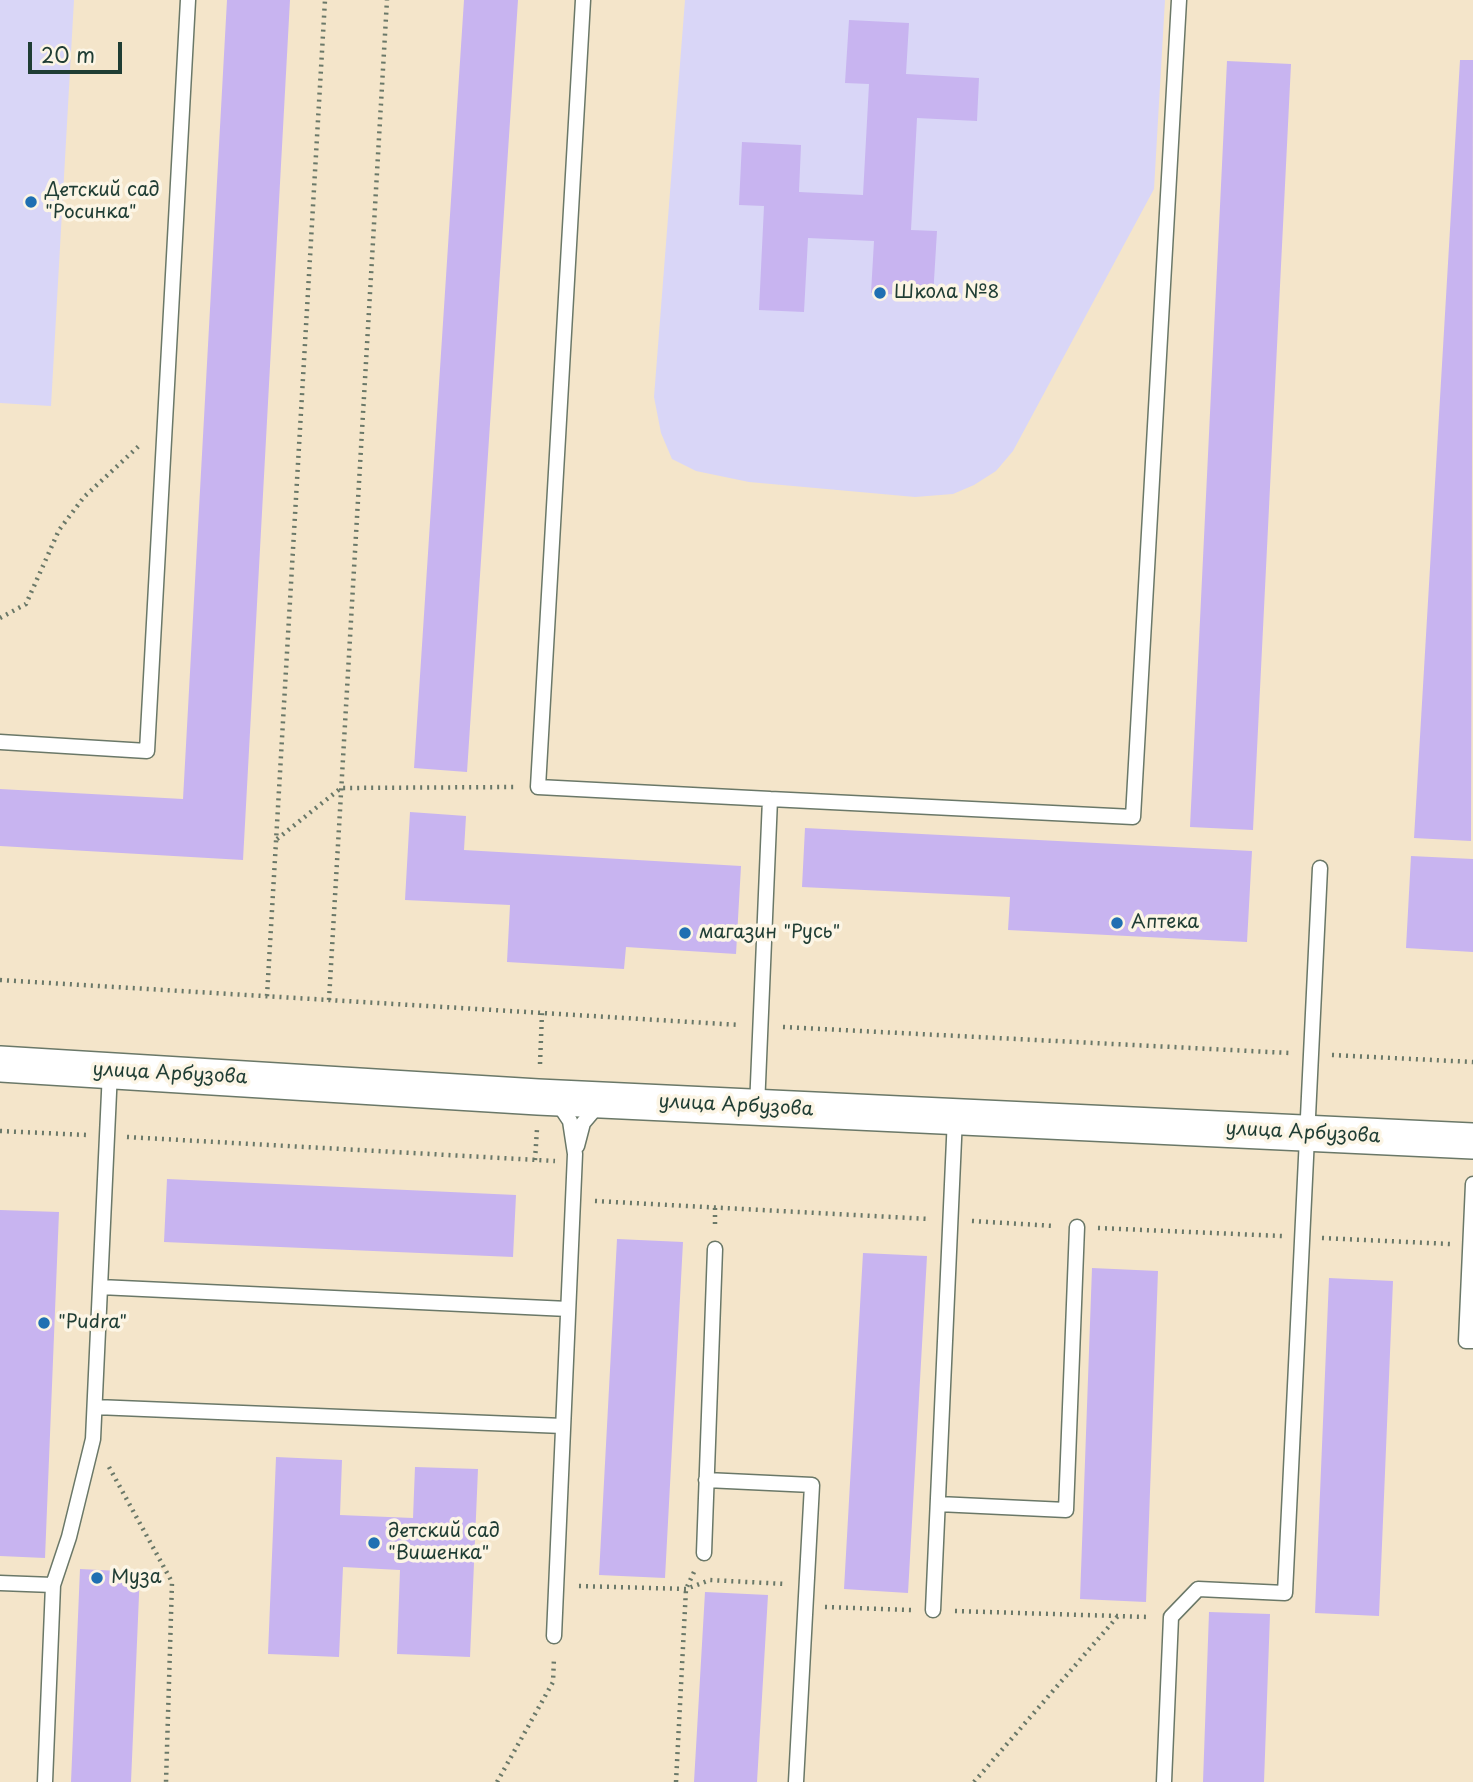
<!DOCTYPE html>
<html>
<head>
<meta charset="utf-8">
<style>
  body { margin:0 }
  #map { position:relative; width:1473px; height:1782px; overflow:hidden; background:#f4e5ca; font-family:"Playpen Sans",sans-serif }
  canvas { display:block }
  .scale { position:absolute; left:28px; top:42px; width:94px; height:32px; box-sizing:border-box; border:4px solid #1f3d34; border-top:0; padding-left:9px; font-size:21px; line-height:24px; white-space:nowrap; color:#1f3d34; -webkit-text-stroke:5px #fcf5e5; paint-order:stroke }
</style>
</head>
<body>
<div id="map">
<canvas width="1473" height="1782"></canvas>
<div class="scale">20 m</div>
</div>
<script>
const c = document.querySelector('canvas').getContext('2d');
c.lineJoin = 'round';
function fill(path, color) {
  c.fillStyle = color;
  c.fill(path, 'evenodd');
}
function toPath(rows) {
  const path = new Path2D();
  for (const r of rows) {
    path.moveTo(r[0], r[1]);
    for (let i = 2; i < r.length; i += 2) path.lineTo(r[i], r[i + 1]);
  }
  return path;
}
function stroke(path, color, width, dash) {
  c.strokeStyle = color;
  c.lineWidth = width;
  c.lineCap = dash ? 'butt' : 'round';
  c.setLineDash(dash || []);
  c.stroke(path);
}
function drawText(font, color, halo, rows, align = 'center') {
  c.font = font + ' "Playpen Sans",sans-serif';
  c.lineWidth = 7;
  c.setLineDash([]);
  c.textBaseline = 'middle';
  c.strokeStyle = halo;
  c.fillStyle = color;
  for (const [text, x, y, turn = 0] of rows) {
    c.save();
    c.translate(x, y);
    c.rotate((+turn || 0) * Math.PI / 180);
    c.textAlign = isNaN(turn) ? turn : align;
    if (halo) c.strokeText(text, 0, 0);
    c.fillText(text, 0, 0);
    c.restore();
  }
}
const built = toPath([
  [0,0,74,0,51,406,0,403],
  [685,0,1165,0,1154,189,1013,451,996,471,974,485,953,494,915,497,749,482,696,471,672,459,661,433,654,397]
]);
const building = toPath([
  [227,0,290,0,243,860,0,846,0,789,183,799],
  [464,0,518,0,467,772,414,768],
  [849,20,909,23,906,74,979,78,977,121,917,118,911,230,937,231,933,297,871,293,874,241,808,238,804,312,759,310,764,206,739,205,742,142,801,145,799,192,863,195,869,84,845,83],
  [1460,60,1473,60,1471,841,1414,838],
  [1227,61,1291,64,1253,830,1190,827],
  [410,812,466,816,464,850,741,866,736,954,626,947,624,969,507,962,510,905,405,900],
  [805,828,1252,851,1247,942,1008,930,1010,897,802,887],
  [1411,856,1473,859,1473,952,1406,948],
  [167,1179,516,1195,513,1257,164,1242],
  [0,1210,59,1212,45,1558,0,1556],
  [617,1239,683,1242,665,1578,599,1575],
  [863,1253,927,1256,908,1593,844,1589],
  [1092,1268,1158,1271,1146,1602,1080,1599],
  [1329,1278,1393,1281,1379,1616,1315,1613],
  [276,1457,342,1460,340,1515,413,1518,415,1467,478,1469,470,1657,397,1654,400,1570,343,1567,339,1657,268,1654],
  [80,1569,140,1572,131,1782,71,1782],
  [705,1592,768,1595,757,1782,694,1782],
  [1209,1612,1270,1614,1264,1782,1203,1782]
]);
const path = toPath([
  [0,618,26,604,59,530,84,497,141,444],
  [277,839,341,788,517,787],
  [0,980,740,1025],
  [267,996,325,0],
  [329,1000,387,0],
  [783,1027,1289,1053],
  [1332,1055,1473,1062],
  [540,1064,542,1013],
  [0,1131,87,1135],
  [127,1137,555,1161],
  [535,1160,537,1129],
  [595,1201,929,1219],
  [715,1208,715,1228],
  [972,1221,1055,1226],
  [1098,1228,1282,1236],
  [1322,1238,1450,1244],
  [109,1467,172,1582,166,1782],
  [579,1586,686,1589,710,1580,785,1584],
  [825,1607,911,1610],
  [955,1611,1149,1617],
  [497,1782,553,1682,554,1658],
  [676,1782,686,1589,694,1572],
  [974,1782,1118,1616]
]);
const service = toPath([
  [583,0,538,787,770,799,757,1107],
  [0,742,147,751,188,0],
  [770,799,1133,817,1179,0],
  [577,1146,583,1123,600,1103],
  [1473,1184,1466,1341,1473,1341],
  [100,1287,568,1309],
  [95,1407,563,1426],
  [706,1480,812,1485,796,1782],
  [938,1504,1066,1510,1077,1227],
  [704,1553,715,1249],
  [0,1583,53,1585,45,1782],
  [53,1585,69,1537,93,1439,110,1071],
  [933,1610,955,1117],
  [554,1636,575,1154,570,1121,556,1100],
  [1164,1782,1171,1617,1198,1589,1285,1593,1320,868]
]);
const tertiary = toPath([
  [0,1064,538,1097,1473,1141]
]);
const markers = [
  [31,202,7,"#1f6fb2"],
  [880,293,7,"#1f6fb2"],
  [1117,923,7,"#1f6fb2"],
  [685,933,7,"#1f6fb2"],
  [44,1323,7,"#1f6fb2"],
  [374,1543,7,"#1f6fb2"],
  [97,1578,7,"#1f6fb2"]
];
const poiNames = [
  ["Детский сад",45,191],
  ["\"Росинка\"",45,213],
  ["Школа №8",894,293],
  ["Аптека",1131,923],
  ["магазин \"Русь\"",699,933],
  ["\"Pudra\"",58,1323],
  ["детский сад",388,1532],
  ["\"Вишенка\"",388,1554],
  ["Муза",111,1578]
];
const streetNames = [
  ["улица Арбузова",170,1074,3],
  ["улица Арбузова",736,1106,3],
  ["улица Арбузова",1303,1133,3]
];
fill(built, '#d9d6f7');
fill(building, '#c8b4f0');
stroke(service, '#6a7868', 17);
stroke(tertiary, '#6a7868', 38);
stroke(path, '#6a7868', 4.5, [2, 5]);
stroke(service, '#fff', 14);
stroke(tertiary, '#fff', 35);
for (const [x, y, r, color] of markers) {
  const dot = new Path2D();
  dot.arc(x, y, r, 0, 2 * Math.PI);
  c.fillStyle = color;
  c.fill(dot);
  stroke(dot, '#fcf5e5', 2.5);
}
drawText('19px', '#1f3d34', '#fcf5e5', poiNames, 'left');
drawText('19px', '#1f3d34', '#fcf5e5', streetNames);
</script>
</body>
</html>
